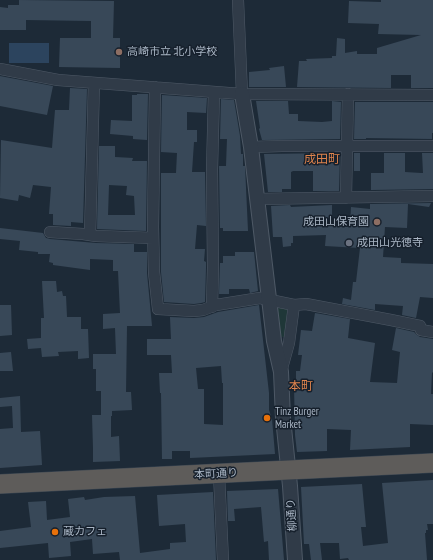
<!DOCTYPE html>
<html>
<head>
<meta charset="utf-8">
<style>
  body { margin:0 }
  canvas { display:block; background:#1d2a37 }
</style>
</head>
<body>
<canvas width="433" height="560"></canvas>
<script>
const c = document.querySelector('canvas').getContext('2d');
c.lineJoin = 'round';
function fill(path, color) {
  c.fillStyle = color;
  c.fill(path, 'evenodd');
}
function toPath(rows) {
  const path = new Path2D();
  for (const r of rows) {
    path.moveTo(r[0], r[1]);
    for (let i = 2; i < r.length; i += 2) path.lineTo(r[i], r[i + 1]);
  }
  return path;
}
function stroke(path, color, width, dash) {
  c.strokeStyle = color;
  c.lineWidth = width;
  c.lineCap = dash ? 'butt' : 'round';
  c.setLineDash(dash || []);
  c.stroke(path);
}
function drawText(font, color, halo, rows, align = 'center') {
  c.font = font + ' "PT Sans Narrow","Noto Sans JP",sans-serif';
  c.lineWidth = 3;
  c.setLineDash([]);
  c.textBaseline = 'middle';
  c.strokeStyle = halo;
  c.fillStyle = color;
  for (const [text, x, y, turn = 0] of rows) {
    c.save();
    c.translate(x, y);
    c.rotate((+turn || 0) * Math.PI / 180);
    c.textAlign = isNaN(turn) ? turn : align;
    if (halo) c.strokeText(text, 0, 0);
    c.fillText(text, 0, 0);
    c.restore();
  }
}
const green = toPath([
  [277,307,289,309,284,337,283,337,279,336,277,311]
]);
const water = toPath([
  [9,43,49,43,49,63,9,63]
]);
const building = toPath([
  [19,0,114,1,113,38,120,38,120,68,59,67,60,38,91,38,91,21,26,20,26,30,0,30,0,7,8,8,8,5,19,5],
  [381,0,433,0,433,88,411,88,411,75,391,75,391,88,297,87,299,61,307,61,306,59,332,58,332,56,336,56,337,38,345,39,345,53,357,51,357,54,377,54,377,48,421,35,378,34,379,24,348,23,349,1,381,2],
  [284,66,286,87,249,87,249,72,270,70,269,68],
  [0,76,53,86,47,115,0,106],
  [70,88,87,89,83,223,71,222,71,226,53,225,53,214,49,214,51,187,33,185,30,198,19,195,18,201,0,198,1,140,52,148,55,110,69,110],
  [137,94,148,94,147,140,133,139,133,136,110,134,111,120,132,121,132,95,137,95],
  [162,95,207,98,206,113,187,112,187,130,197,130,197,142,194,142,192,172,205,172,206,226,197,225,195,249,205,249,204,261,206,262,206,268,205,302,201,303,194,304,164,302,161,272,161,173,176,173,177,153,161,152],
  [221,99,234,100,240,136,241,154,243,154,243,166,245,166,248,231,223,231,223,228,220,228,219,166,226,166,227,139,220,139],
  [256,101,288,101,289,114,298,114,298,121,322,122,332,121,332,101,341,102,340,139,262,140,259,129,260,128],
  [355,102,433,102,433,133,432,133,432,139,366,138,366,139,354,139],
  [99,146,115,146,115,157,133,158,132,161,147,161,146,231,97,229],
  [109,185,127,186,126,195,134,196,135,215,108,215],
  [340,153,339,191,313,191,313,171,293,171,291,172,291,189,282,189,282,192,268,192,264,154],
  [354,153,360,153,360,171,354,171],
  [384,153,405,153,405,172,421,173,423,173,422,153,433,153,433,189,371,190,371,173,384,173],
  [431,203,429,207,408,204,407,228,385,227,383,257,401,258,401,263,433,264,433,298,420,297,416,318,402,315,403,306,375,304,375,310,342,304,343,298,351,300,353,282,356,282,360,248,325,246,326,235,293,236,293,243,291,243,291,246,283,247,282,237,273,237,271,206,290,205,291,207,332,205,332,226,350,227,351,207,370,209,370,204],
  [0,228,43,233,46,238,50,239,96,243,134,244,134,252,147,252,147,273,152,326,127,326,126,392,131,392,132,410,112,411,112,416,111,416,111,437,119,436,120,461,93,462,93,448,92,415,101,415,101,391,96,391,96,369,93,369,93,354,116,354,115,328,103,329,103,314,120,313,118,271,113,271,113,260,90,259,90,270,53,265,53,263,49,262,50,254,38,254,38,252,19,250,20,241,0,239],
  [235,252,254,252,258,291,250,293,249,289,229,289,229,294,219,294,220,263,223,263,223,256,235,256],
  [42,281,56,281,57,292,62,291,63,296,66,296,67,317,81,317,81,329,88,329,89,358,78,359,78,351,58,352,59,356,42,357,41,348,28,349,27,339,41,338,41,318,44,318],
  [0,305,11,305,12,335,0,336],
  [259,305,269,393,269,410,272,419,275,454,190,458,190,451,172,451,172,459,162,459,161,393,160,393,159,373,172,373,171,355,147,355,147,339,171,339,170,317,194,318,204,317,218,312],
  [221,366,222,383,223,383,223,425,204,424,204,389,198,389,196,368],
  [315,313,350,319,348,338,375,343,370,382,397,383,400,352,392,350,396,328,414,332,417,335,420,337,433,339,433,373,432,372,431,394,433,394,433,425,410,424,410,447,350,450,351,430,327,429,327,451,297,452,295,435,294,385,296,385,296,371,300,371,302,355,298,355,301,330,312,331],
  [11,352,13,371,0,371,0,353],
  [20,396,21,432,40,431,42,465,0,468,0,429,13,428,12,406,0,407,0,398],
  [433,480,433,524,427,524,428,530,426,530,426,533,425,533,427,560,349,560,348,558,340,559,339,543,320,543,322,560,311,560,309,544,304,544,301,487,362,484,366,527,361,527,363,546,388,543,382,483],
  [278,489,284,560,269,560,268,541,264,542,261,507,234,509,235,521,228,521,227,491],
  [213,492,216,560,120,560,119,552,93,554,92,539,70,542,71,556,49,558,48,543,0,548,0,531,31,527,28,502,46,501,47,520,70,517,68,499,84,497,85,500,104,497,135,496,140,553,170,549,170,543,186,542,185,524,159,526,157,495]
]);
const minor = toPath([
  [238,0,242,94],
  [0,69,58,80,242,94,433,95],
  [155,87,153,227,154,272,158,309,194,311,203,310,216,305,260,298,294,305,306,304,391,320,420,326,421,330,433,332],
  [251,147,282,146,433,146],
  [346,198,348,94],
  [257,199,433,196],
  [50,232,83,234,96,236,153,238],
  [90,235,94,83],
  [212,307,213,268,212,170,214,92],
  [281,372,289,343,294,305],
  [219,474,223,560]
]);
const tertiary = toPath([
  [242,94,251,147,274,341,281,372,283,418,290,486,295,560]
]);
const trunk = toPath([
  [0,484,433,463]
]);
const markers = [
  [119,52,4,"#8d6e63"],
  [377,222,4,"#8d6e63"],
  [349,243,4,"#6b7280"],
  [267,418,4,"#e8710a"],
  [55,532,4,"#e8710a"]
];
const poiNames = [
  ["高崎市立 北小学校",127,52],
  ["成田山保育園",369,222,"right"],
  ["成田山光徳寺",357,243],
  ["Tinz Burger",275,412],
  ["Market",275,425],
  ["蔵カフェ",63,532]
];
const streetNames = [
  ["本町通り",216,474,-3],
  ["柳通り",292,515,-94]
];
const neighbourhoodNames = [
  ["成田町",322,160],
  ["本町",301,387]
];
fill(green, '#1f3738');
fill(water, '#2c445e');
fill(building, '#384858');
stroke(minor, '#4e5966', 12);
stroke(tertiary, '#4e5966', 16);
stroke(trunk, '#3b4652', 20);
stroke(minor, '#303b48', 11);
stroke(tertiary, '#303b48', 14);
stroke(trunk, '#5e5c5a', 19);
for (const [x, y, r, color] of markers) {
  const dot = new Path2D();
  dot.arc(x, y, r, 0, 2 * Math.PI);
  c.fillStyle = color;
  c.fill(dot);
  stroke(dot, '#16202c', 1.5);
}
drawText('11px', '#aab6c5', '#16202c', poiNames, 'left');
drawText('11px', '#aab6c5', '#16202c', streetNames);
drawText('12px', '#dd834d', '#16202c', neighbourhoodNames);
</script>
</body>
</html>
